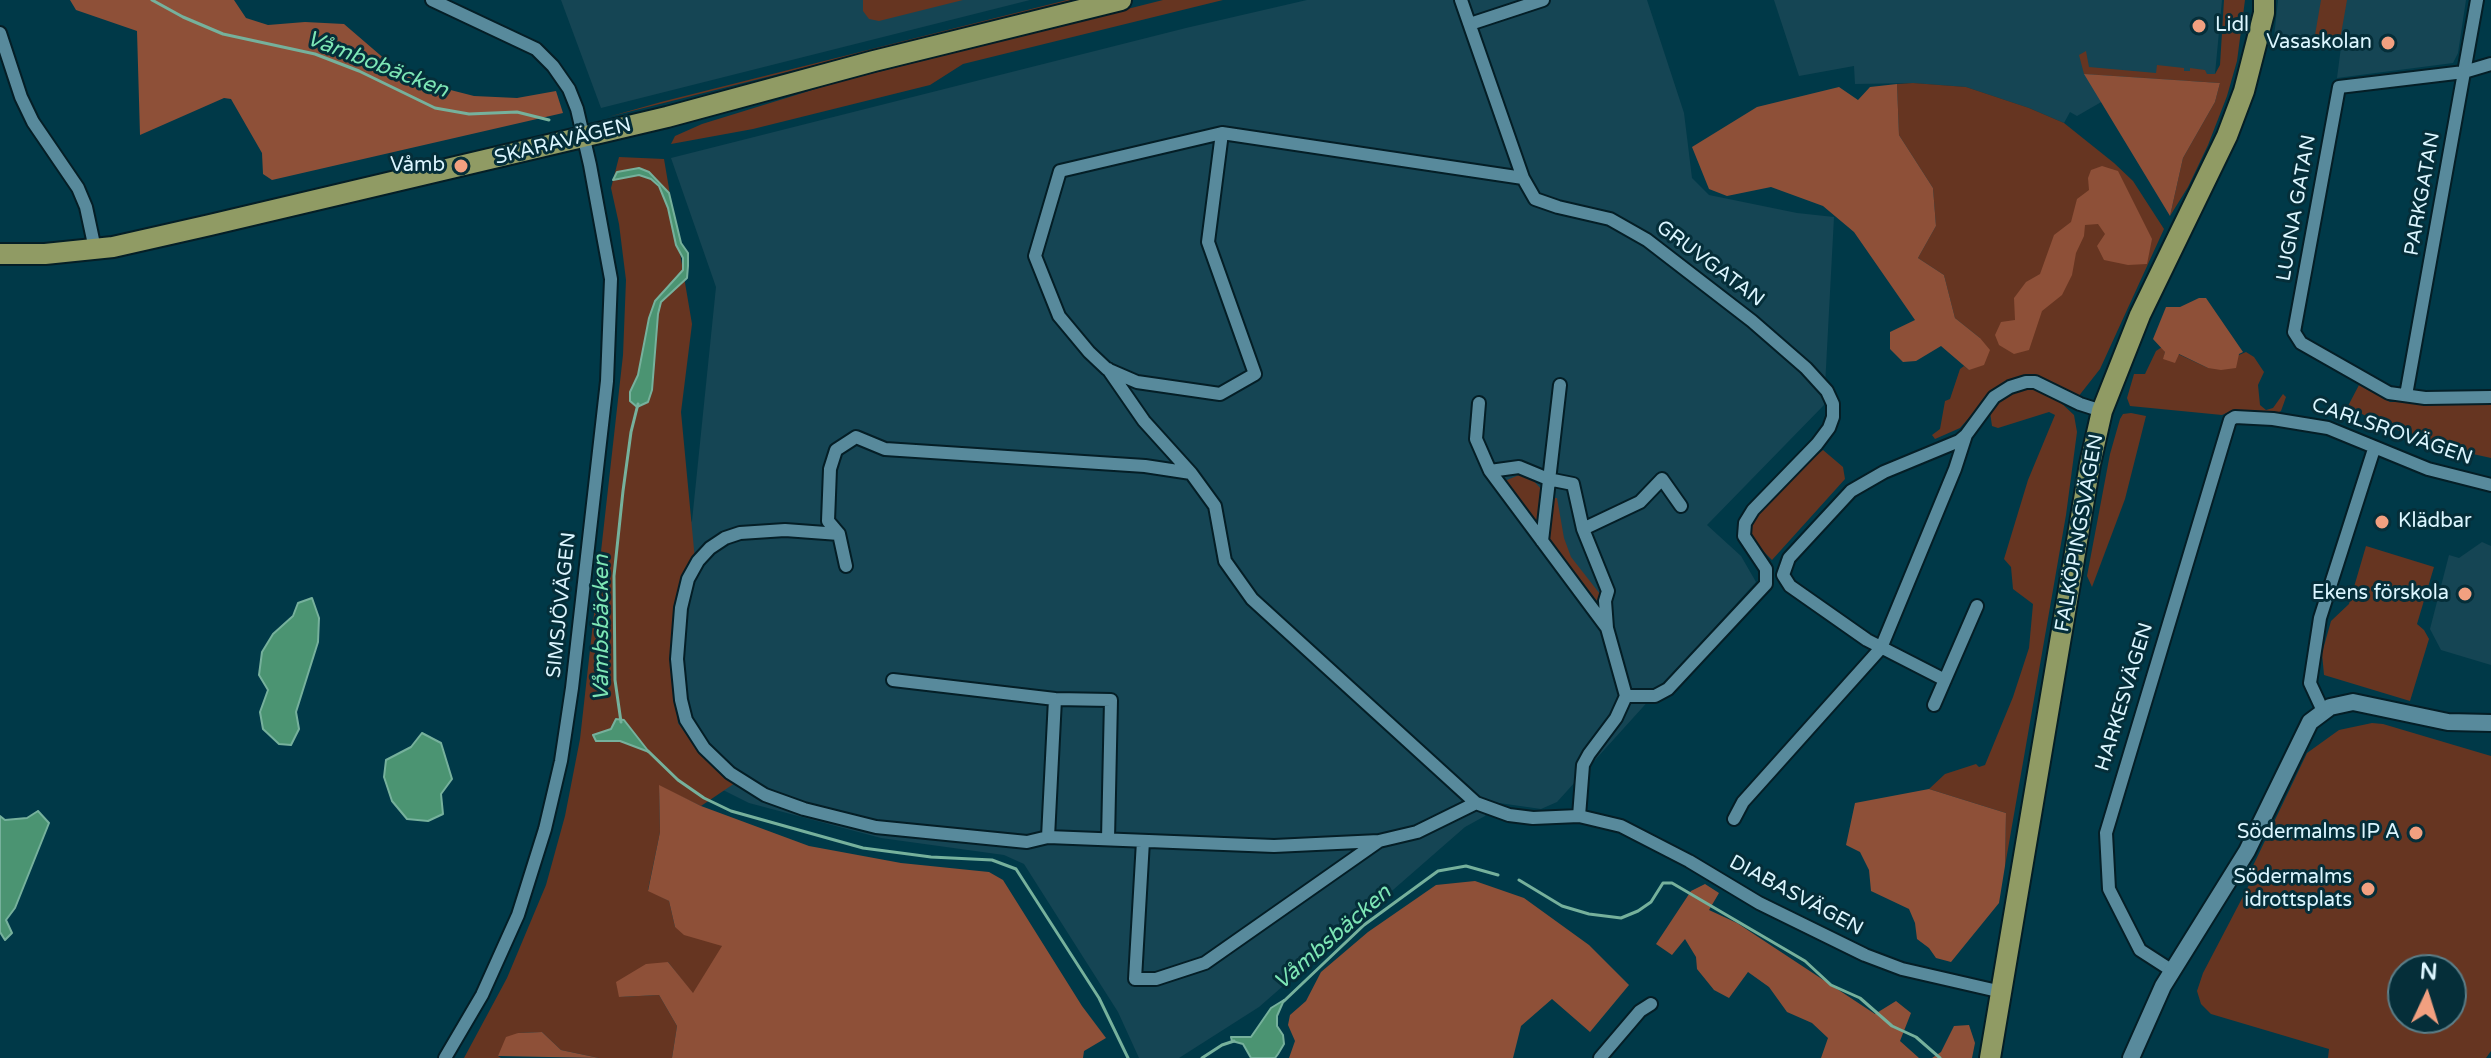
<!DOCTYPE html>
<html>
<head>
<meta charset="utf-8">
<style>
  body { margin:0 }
  #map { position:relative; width:2491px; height:1058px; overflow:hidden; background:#003948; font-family:"Varela Round",sans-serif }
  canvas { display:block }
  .north { position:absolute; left:2387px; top:954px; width:80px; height:80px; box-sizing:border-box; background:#052e39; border:2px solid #5b7e88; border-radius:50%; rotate:4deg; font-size:22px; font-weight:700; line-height:32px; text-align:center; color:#dcf6ff }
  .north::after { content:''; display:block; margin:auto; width:28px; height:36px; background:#f2a080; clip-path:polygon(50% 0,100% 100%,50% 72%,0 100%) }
</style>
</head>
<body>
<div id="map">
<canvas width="2491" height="1058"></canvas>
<div class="north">N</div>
</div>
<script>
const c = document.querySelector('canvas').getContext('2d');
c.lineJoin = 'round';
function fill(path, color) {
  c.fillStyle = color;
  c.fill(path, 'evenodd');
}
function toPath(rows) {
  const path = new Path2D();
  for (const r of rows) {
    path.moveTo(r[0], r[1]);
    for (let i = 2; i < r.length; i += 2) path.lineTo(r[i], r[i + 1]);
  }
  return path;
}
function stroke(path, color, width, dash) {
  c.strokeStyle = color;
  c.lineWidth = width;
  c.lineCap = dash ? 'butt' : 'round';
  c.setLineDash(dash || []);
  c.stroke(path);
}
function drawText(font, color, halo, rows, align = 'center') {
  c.font = font + ' "Varela Round",sans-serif';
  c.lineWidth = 6;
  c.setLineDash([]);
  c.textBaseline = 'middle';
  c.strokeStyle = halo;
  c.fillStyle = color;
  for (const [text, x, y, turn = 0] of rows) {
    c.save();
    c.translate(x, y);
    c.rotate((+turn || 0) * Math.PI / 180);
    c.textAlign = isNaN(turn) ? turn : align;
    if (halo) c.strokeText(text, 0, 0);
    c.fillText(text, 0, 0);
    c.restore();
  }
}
const built = toPath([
  [561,0,1030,0,601,108],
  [1307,0,1647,0,1684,113,1692,178,1709,195,1797,213,1834,217,1824,405,1707,525,1741,556,1756,582,1557,802,1541,809,1492,802,1485,816,1465,827,1259,1007,1179,1058,1139,1058,1118,1012,1024,864,1004,855,881,838,749,803,707,782,653,732,670,549,692,521,716,287,671,158,1186,28],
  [1774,0,2222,0,2215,74,2103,101,2077,116,2070,112,2064,123,2029,108,1966,87,1913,83,1855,84,1854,66,1799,76],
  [2278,0,2466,0,2458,53,2453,63,2337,78,2341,47,2274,37],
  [2482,542,2491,546,2491,665,2441,650,2430,629,2449,555,2459,558]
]);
const green = toPath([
  [863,0,963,0,879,21,869,19,863,11],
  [1067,0,1073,0,608,117,661,102],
  [1163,0,1223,0,963,64,930,85,753,129,671,144,675,136,702,124,838,82],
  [2224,0,2245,0,2237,61,2227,96,2208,145,2188,187,2170,216,2183,158,2215,102,2220,83,2084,74,2079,55,2086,51,2089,67,2156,73,2157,65,2184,68,2184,71,2190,71,2190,68,2205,70,2207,74,2215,74,2220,65],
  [2321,0,2347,0,2340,40,2315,35],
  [1913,83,1966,87,2029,108,2064,123,2114,163,2133,181,2164,229,2100,369,2078,397,2036,376,2013,379,1990,394,1960,428,1935,439,1932,435,1940,429,1945,401,1950,399,1960,369,1964,366,1969,370,1980,338,1955,318,1944,275,1918,258,1936,226,1933,188,1899,135,1897,84],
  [619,157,664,159,692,324,681,412,695,560,677,592,670,661,678,723,702,756,735,783,701,806,659,786,660,832,648,890,669,901,675,927,723,946,693,994,668,962,619,997,659,995,677,1026,672,1058,599,1058,561,1050,542,1032,518,1033,498,1056,501,1058,464,1058,507,978,546,885,565,816,580,739,623,355,626,280,619,224,611,188],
  [2162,347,2165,352,2164,359,2178,354,2208,368,2246,352,2254,357,2264,372,2258,385,2260,405,2266,410,2273,408,2283,394,2286,397,2281,411,2277,413,2233,410,2222,415,2130,406,2127,398,2134,374,2145,374,2156,351],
  [2359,385,2390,402,2491,402,2491,458,2446,448,2378,423,2348,406],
  [2019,390,2039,390,2059,401,2074,415,2077,432,2066,515,2005,866,2006,813,1929,789,1945,774,1976,764,1979,767,1985,765,2013,697,2029,648,2033,604,2013,589,2011,567,2004,559,2028,480,2055,415,2049,412,1998,428,1992,426,1990,412,2000,402],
  [2131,413,2146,416,2125,499,2092,587,2087,576,2110,454,2120,419,2123,414],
  [1823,450,1843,467,1845,479,1772,560,1755,543,1751,531,1752,522,1791,477],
  [1519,475,1531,478,1541,489,1543,496,1538,525,1507,485,1507,480],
  [1554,498,1557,498,1564,538,1571,557,1600,594,1597,601,1549,539],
  [2366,546,2434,567,2417,624,2424,630,2429,639,2410,701,2324,675,2322,653,2331,621,2349,604],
  [2372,723,2383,724,2491,756,2491,1051,2486,1058,2328,1058,2329,1049,2211,1014,2201,1004,2197,991,2203,973,2249,885,2250,872,2307,753,2339,730],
  [2451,970,2451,1018,2403,1018,2403,970]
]);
const forest = toPath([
  [70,0,234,0,246,18,268,25,305,22,344,24,401,73,431,85,474,96,517,98,556,91,563,113,272,180,263,174,262,153,231,99,224,98,140,135,137,31,76,10],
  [2084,74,2220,83,2215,102,2183,158,2170,216],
  [1897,84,1899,135,1933,188,1936,226,1918,258,1944,275,1955,318,1980,338,1990,350,1984,365,1969,370,1941,346,1916,361,1903,362,1890,349,1890,332,1915,320,1854,232,1823,206,1771,187,1727,196,1709,189,1692,147,1757,107,1839,87,1858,100,1870,87],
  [2102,166,2118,171,2152,239,2147,264,2128,265,2104,260,2097,246,2105,234,2098,224,2085,225,2084,236,2076,253,2072,275,2062,295,2042,311,2029,350,2014,354,1999,345,1995,335,2001,322,2015,320,2014,298,2026,282,2040,274,2054,235,2071,222,2077,199,2089,190,2088,178,2091,170],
  [2199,298,2206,298,2243,352,2239,354,2236,368,2221,370,2208,368,2179,354,2175,363,2163,359,2165,352,2153,339,2166,307,2180,307],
  [659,785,701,806,809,846,901,863,989,872,1003,880,1082,1006,1106,1038,1084,1051,1083,1058,672,1058,677,1026,659,995,619,997,616,982,646,964,668,962,693,993,722,946,684,935,675,927,669,901,648,891,660,832],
  [1929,789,2006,813,2005,866,1999,903,1951,962,1936,958,1929,948,1917,939,1915,923,1909,909,1871,891,1869,870,1860,852,1846,845,1855,803],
  [1475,881,1524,898,1589,945,1629,985,1590,1032,1552,999,1521,1026,1513,1058,1289,1058,1295,1041,1288,1025,1290,1015,1306,1001,1321,972,1368,932,1436,885],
  [1705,884,1719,893,1709,910,1737,923,1875,1014,1896,1001,1911,1013,1900,1041,1919,1058,1821,1058,1828,1038,1812,1023,1787,1012,1769,987,1748,972,1729,998,1714,990,1697,969,1696,957,1685,939,1672,955,1656,944,1691,891],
  [1969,1025,1975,1043,1972,1058,1932,1058,1941,1052,1954,1026],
  [542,1032,561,1050,599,1058,498,1056,506,1037,518,1033]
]);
const water = toPath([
  [639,168,649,172,669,193,681,243,688,253,688,266,687,278,661,302,658,314,652,390,648,402,637,407,630,401,630,392,638,375,649,318,655,301,683,270,683,258,676,245,668,208,659,186,651,179,639,175,613,180,617,172,639,168],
  [312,598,319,618,318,642,296,712,299,729,291,745,279,744,263,729,260,712,268,690,259,675,262,652,273,634,293,616,298,603,312,598],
  [616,719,624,720,649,752,620,741,596,741,593,735,611,729,616,719],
  [422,733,441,743,452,779,441,794,443,814,428,821,407,819,392,801,384,777,386,760,411,747,422,733],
  [38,811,49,823,15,908,6,920,12,933,5,940,0,932,0,816,5,820,27,818,38,811],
  [1284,1000,1277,1016,1277,1026,1283,1035,1284,1044,1278,1054,1275,1058,1251,1058,1243,1044,1232,1041,1231,1037,1251,1037,1271,1008,1284,1000]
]);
const stream = toPath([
  [152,0,183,17,223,34,315,54,359,71,435,108,469,114,517,112,549,120],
  [621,722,615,680,614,576,623,491,631,432,638,404],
  [648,751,678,780,704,798,731,811,863,848,931,857,992,860,1016,869,1099,998,1128,1058],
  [1519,880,1562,906,1589,914,1621,918,1638,911,1651,902,1663,883,1672,883,1805,961,1831,985,1860,998,1892,1026,1916,1037,1940,1058],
  [1284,1001,1364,925,1438,871,1466,866,1498,875],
  [1202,1058,1222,1045,1234,1041]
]);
const minor = toPath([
  [432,0,536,49,553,66,569,89,577,109,590,165,611,279,607,381,572,688,561,761,545,829,518,915,482,995,445,1058],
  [1461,0,1523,178,1535,199,1558,207,1610,219,1647,240,1752,321,1806,368,1827,391,1833,404,1833,417,1829,428,1817,444,1753,510,1745,523,1744,536,1766,569,1766,584,1668,689,1655,696,1626,696,1616,718,1589,754,1583,765,1579,816],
  [1470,24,1543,0],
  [0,33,21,97,33,122,78,188,86,207,95,249],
  [2491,64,2464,72,2339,87,2294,332,2301,343,2389,393,2425,398,2491,397],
  [1222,133,1208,242,1255,374,1220,394,1137,382,1107,369,1089,352,1059,316,1035,256,1060,171,1222,133,1523,178],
  [1108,369,1144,421,1191,473],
  [2406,395,2477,0],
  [1479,403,1476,439,1490,471,1607,628,1626,696],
  [1490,471,1519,467,1548,479,1573,484,1583,529,1608,591,1605,601,1607,628],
  [1583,529,1640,502,1662,479,1681,506],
  [839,534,828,521,830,469,836,450,856,437,885,449,1145,466,1191,473,1215,506,1225,561,1252,599,1476,803,1509,815,1533,818,1579,816,1621,826,1689,861,1759,903,1865,955,1902,969,2002,992],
  [1542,541,1560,385],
  [846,566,839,534,785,530,740,533,725,538,710,548,698,561,688,579,681,608,677,659,681,700,686,720,704,748,730,773,765,795,804,809,876,827,1027,842,1048,837,1274,846,1379,841,1417,832,1476,803],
  [893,680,1055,699],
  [1945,680,1867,640,1790,586,1783,575,1789,558,1851,491,1884,472,1959,441,1966,435,1994,397,2010,387,2026,382,2035,382,2080,404,2102,411],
  [1934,705,1977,606],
  [2323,711,2310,683,2320,618,2374,449],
  [1734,819,1743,802,1881,648,1955,469,1966,435],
  [1048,837,1055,699,1111,700,1108,839],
  [1143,841,1135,979,1156,979,1205,963,1379,841],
  [2171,970,2140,950,2109,889,2106,833,2230,420,2235,417,2273,419,2328,428,2428,469,2491,485],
  [1600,1058,1640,1011,1651,1004]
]);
const tertiary = toPath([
  [2131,1058,2163,986,2247,851,2310,722,2330,707,2353,702,2448,722,2491,723]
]);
const primary = toPath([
  [0,254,45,254,113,247,210,225,667,117,874,61,1121,0],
  [1990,1058,2090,464,2102,411,2140,315,2227,136,2244,91,2264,13,2264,0]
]);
const markers = [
  [2199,26,8,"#f2a080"],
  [2388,43,8,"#f2a080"],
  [461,166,8,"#f2a080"],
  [2382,522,8,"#f2a080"],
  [2465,594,8,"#f2a080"],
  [2416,833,8,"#f2a080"],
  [2368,889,8,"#f2a080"]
];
const poiNames = [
  ["Lidl",2215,26,"left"],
  ["Vasaskolan",2372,43],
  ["Våmb",445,166],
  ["Klädbar",2398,522,"left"],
  ["Ekens förskola",2449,594],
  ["Södermalms IP A",2400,833],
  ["Södermalms",2352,878],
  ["idrottsplats",2352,901]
];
const streetNames = [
  ["SKARAVÄGEN",563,142,-14],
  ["PARKGATAN",2423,194,-80],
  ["LUGNA GATAN",2297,208,-80],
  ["GRUVGATAN",1710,264,37],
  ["CARLSROVÄGEN",2392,432,19],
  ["FALKÖPINGSVÄGEN",2080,533,-80],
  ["SIMSJÖVÄGEN",562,605,-84],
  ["HARKESVÄGEN",2125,697,-73],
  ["DIABASVÄGEN",1796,896,28]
];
const waterNames = [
  ["Våmbobäcken",377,65,21],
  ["Våmbsbäcken",602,628,-90],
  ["Våmbsbäcken",1333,938,-41]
];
fill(built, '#154554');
fill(green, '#663521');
fill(forest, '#8e5038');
fill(water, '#4b9472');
stroke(water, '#76b19c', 2);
stroke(stream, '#76b19c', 3);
stroke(minor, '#041e26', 16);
stroke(tertiary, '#041e26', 20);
stroke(primary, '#041e26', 24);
stroke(minor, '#588a9c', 12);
stroke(tertiary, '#588a9c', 16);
stroke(primary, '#909b64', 20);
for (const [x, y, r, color] of markers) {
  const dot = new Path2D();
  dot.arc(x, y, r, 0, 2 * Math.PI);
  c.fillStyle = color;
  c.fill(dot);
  stroke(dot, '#052e39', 3);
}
drawText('20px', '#dcf6ff', '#052e39', poiNames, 'right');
drawText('20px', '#dcf6ff', '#052e39', streetNames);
drawText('italic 22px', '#7de6b5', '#052e39', waterNames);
</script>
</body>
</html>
